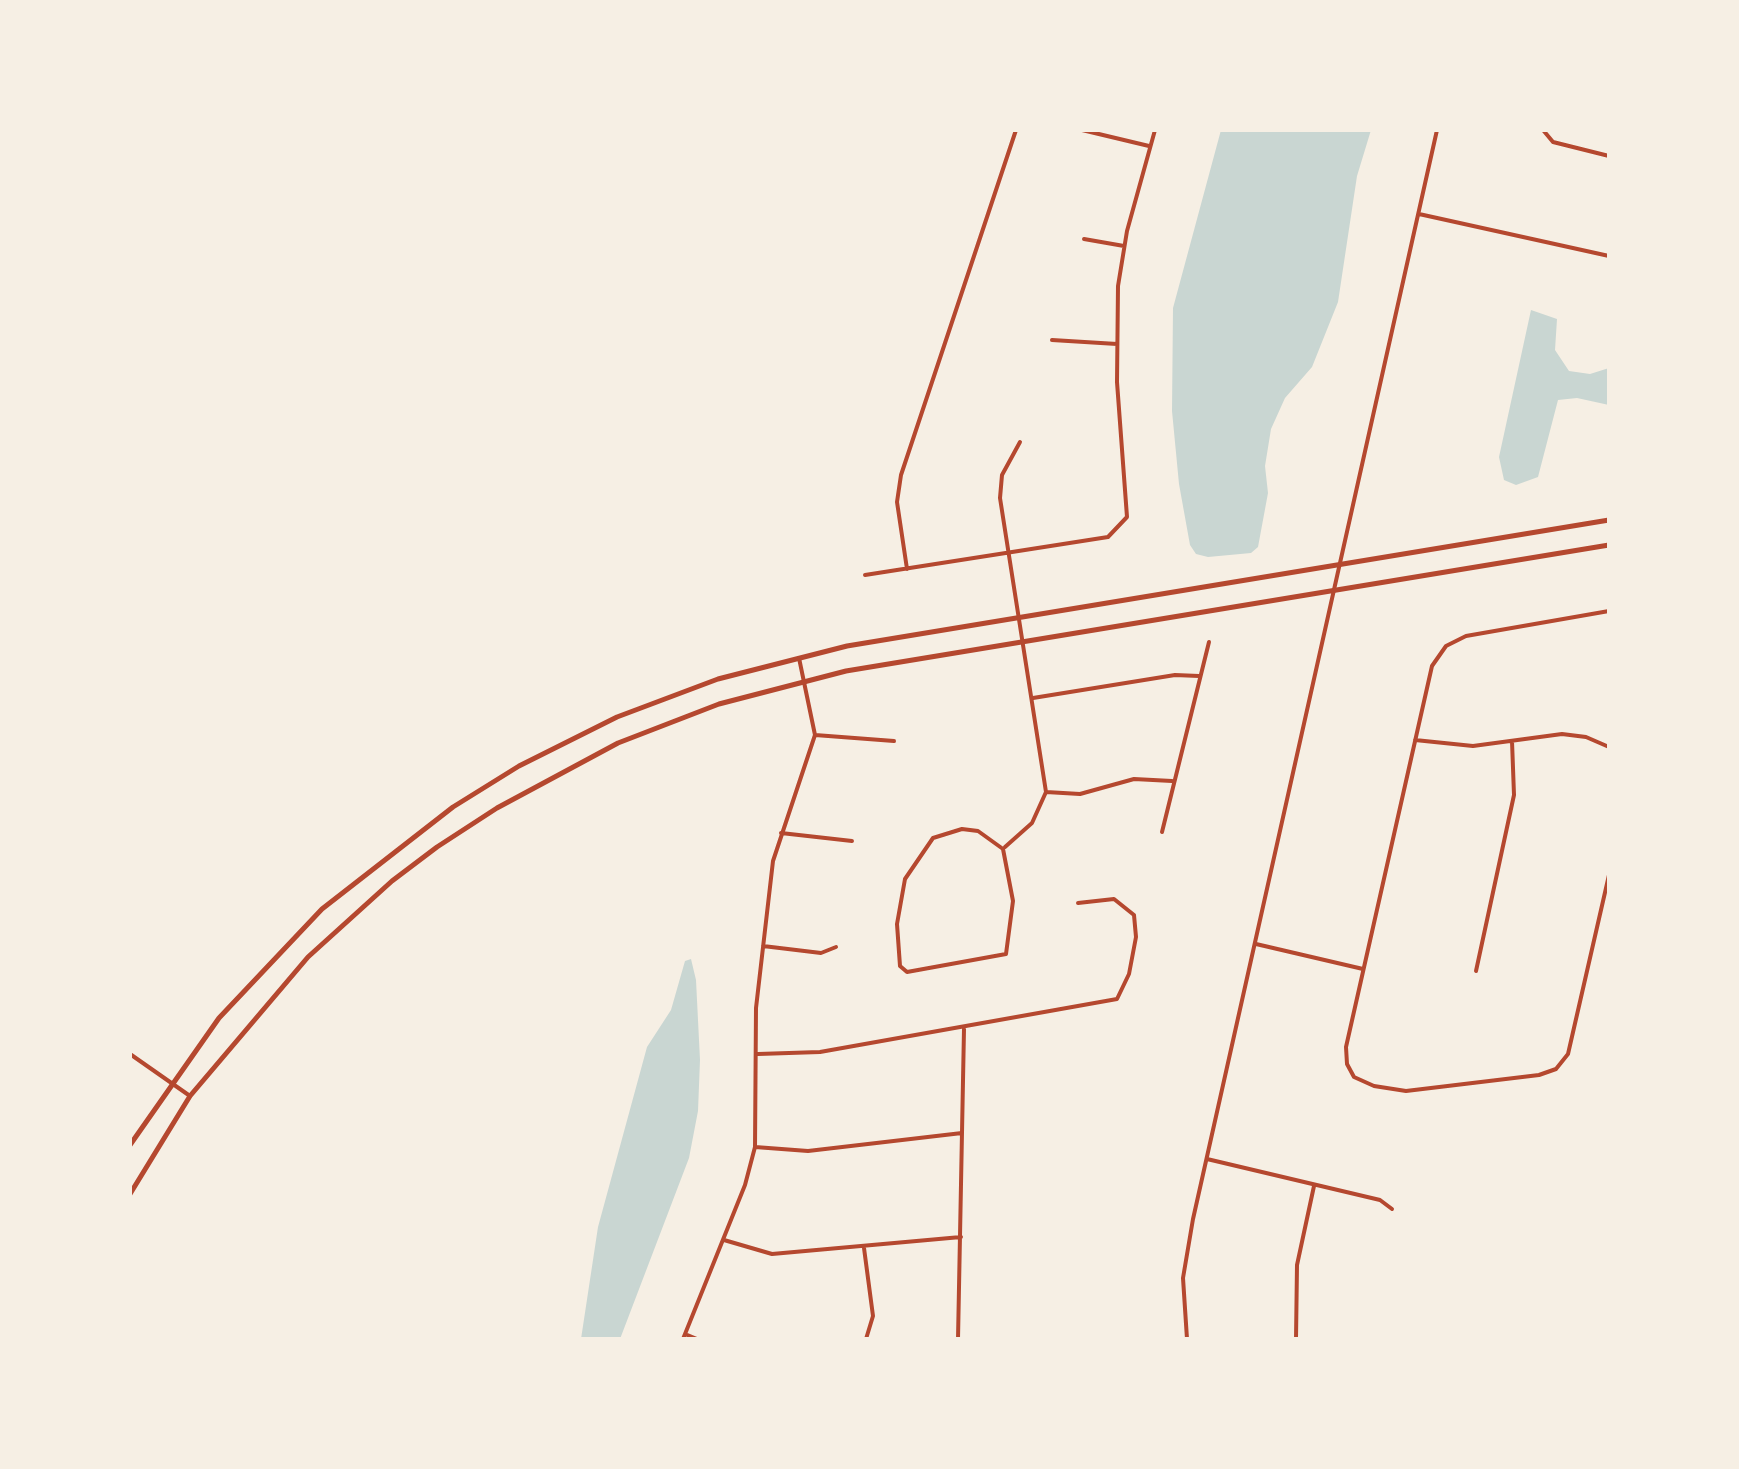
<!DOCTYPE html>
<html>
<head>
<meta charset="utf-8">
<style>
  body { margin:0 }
  #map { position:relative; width:1739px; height:1469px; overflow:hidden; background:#f6efe4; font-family:Raleway,sans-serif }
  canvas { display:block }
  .frame { position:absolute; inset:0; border:132px solid #f6efe4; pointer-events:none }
</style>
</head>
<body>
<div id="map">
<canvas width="1739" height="1469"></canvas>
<div class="frame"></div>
</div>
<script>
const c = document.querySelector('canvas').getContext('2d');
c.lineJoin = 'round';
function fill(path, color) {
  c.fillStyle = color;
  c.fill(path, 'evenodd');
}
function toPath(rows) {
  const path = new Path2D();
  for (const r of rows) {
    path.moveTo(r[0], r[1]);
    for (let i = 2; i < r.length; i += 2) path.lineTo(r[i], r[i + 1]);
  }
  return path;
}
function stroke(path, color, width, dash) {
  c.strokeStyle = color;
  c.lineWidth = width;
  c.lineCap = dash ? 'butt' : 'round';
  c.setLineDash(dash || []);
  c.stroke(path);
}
const water = toPath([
  [1221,130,1371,130,1357,176,1338,302,1312,367,1285,398,1271,429,1265,466,1268,493,1258,547,1251,553,1208,557,1196,554,1190,545,1179,484,1172,411,1173,308],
  [1531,310,1557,319,1555,350,1569,371,1590,374,1609,368,1609,405,1577,398,1558,400,1538,477,1516,485,1504,480,1499,457],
  [691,959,696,980,700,1060,698,1111,689,1158,620,1339,581,1339,598,1227,647,1047,671,1010,685,961]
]);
const minor = toPath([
  [1082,130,1149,146],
  [1543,130,1553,142,1609,156],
  [1419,214,1609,256],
  [1084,239,1124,246],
  [1052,340,1117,344],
  [907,569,897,502,901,475,1016,130],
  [865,575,1108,537,1127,517,1117,382,1118,286,1127,231,1155,130],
  [1609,611,1466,636,1446,646,1432,666,1346,1047,1347,1064,1354,1077,1374,1086,1406,1091,1539,1075,1556,1069,1568,1054,1609,875],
  [1033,698,1175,675,1199,676],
  [815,735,894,741],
  [1415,740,1473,746,1562,734,1586,737,1609,747],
  [1046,792,1080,794,1134,779,1172,781],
  [962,829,978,831,1003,849,1013,901,1006,954,907,972,900,966,897,924,905,879,933,838,962,829],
  [1162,832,1209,642],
  [781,833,852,841],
  [1005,847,1032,823,1046,792,1000,498,1002,475,1020,442],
  [1256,944,1363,969],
  [763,946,821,953,836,947],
  [1476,971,1514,795,1512,741],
  [130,1054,190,1096],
  [758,1054,820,1052,1117,999,1129,974,1136,937,1134,915,1114,899,1078,903],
  [755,1147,808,1151,962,1133],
  [1207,1159,1380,1200,1392,1209],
  [724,1240,772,1254,961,1237],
  [864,1248,873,1316,866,1339],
  [685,1334,697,1339],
  [683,1339,745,1185,755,1147,756,1008,773,861,815,735,799,658],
  [958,1339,964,1029],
  [1187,1339,1183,1278,1193,1219,1437,130],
  [1296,1339,1297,1265,1314,1186]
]);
const secondary = toPath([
  [130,1145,219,1018,322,909,453,807,519,766,617,717,718,679,847,646,1609,520],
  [130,1194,190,1096,308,957,392,881,437,847,497,808,618,743,719,704,846,671,1609,545]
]);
fill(water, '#c9d6d2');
stroke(minor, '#b5482f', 4);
stroke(secondary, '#b5482f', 5);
</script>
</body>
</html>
